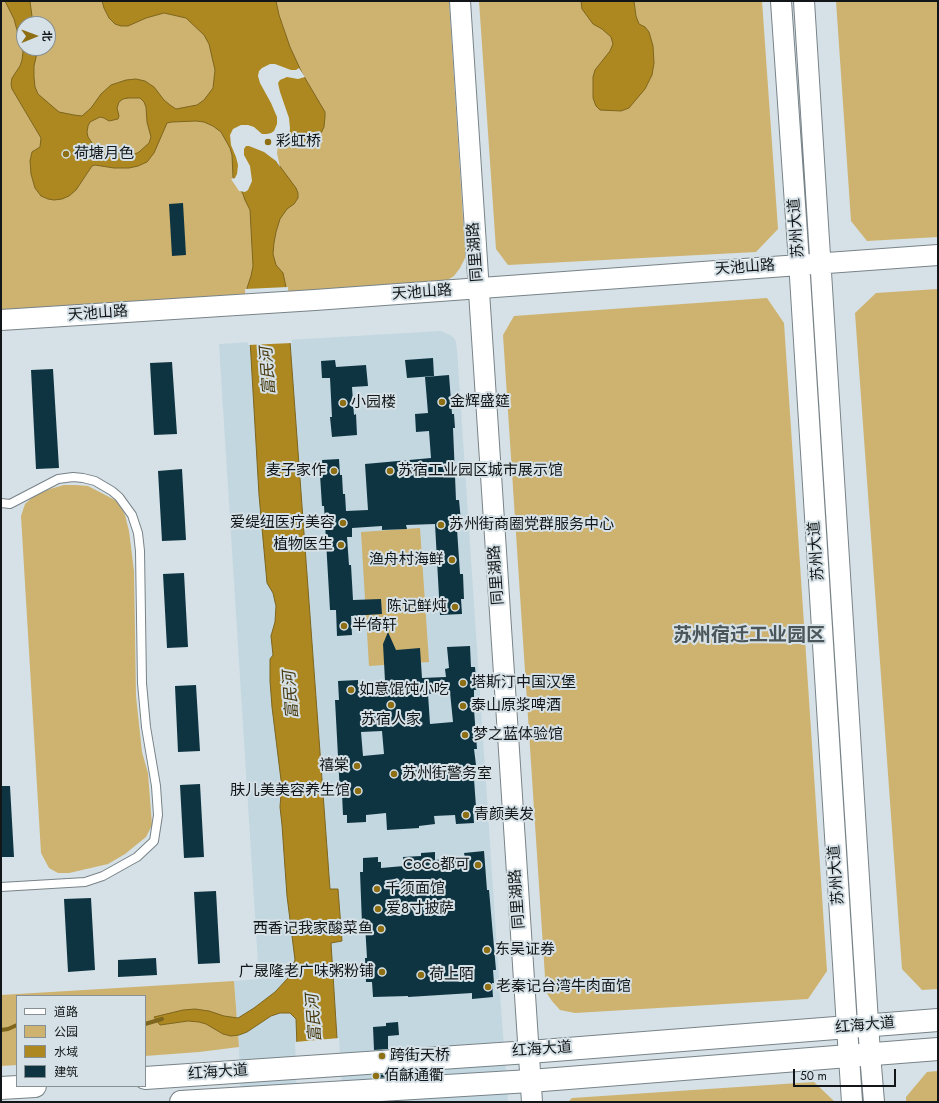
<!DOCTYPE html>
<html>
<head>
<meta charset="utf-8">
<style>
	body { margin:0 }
	#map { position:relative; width:939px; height:1103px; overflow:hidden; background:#d5e1e6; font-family:Jost,"Noto Sans SC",sans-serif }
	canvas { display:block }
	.frame { position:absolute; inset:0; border:2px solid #121618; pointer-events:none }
	.legend { position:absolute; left:16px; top:995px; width:130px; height:92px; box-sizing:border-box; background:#d5e1e6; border:1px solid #879094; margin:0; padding:5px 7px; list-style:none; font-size:12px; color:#121618 }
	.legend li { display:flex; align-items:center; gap:8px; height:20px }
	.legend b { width:20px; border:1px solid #879094 }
	.north { position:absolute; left:16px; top:16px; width:40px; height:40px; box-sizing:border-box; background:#d5e1e6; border:1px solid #879094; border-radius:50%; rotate:89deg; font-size:11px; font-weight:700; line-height:16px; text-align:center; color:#121618 }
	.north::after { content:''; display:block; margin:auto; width:14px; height:18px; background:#8f6f14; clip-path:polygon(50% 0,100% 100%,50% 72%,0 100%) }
	.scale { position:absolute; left:793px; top:1069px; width:103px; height:18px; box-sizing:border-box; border:2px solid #121618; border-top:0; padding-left:5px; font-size:12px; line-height:14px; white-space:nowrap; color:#121618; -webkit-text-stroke:3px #d5e1e6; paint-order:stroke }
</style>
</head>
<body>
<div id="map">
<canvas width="939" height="1103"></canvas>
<div class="frame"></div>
<ul class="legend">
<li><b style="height:5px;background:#fff"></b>道路</li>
<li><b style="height:11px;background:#ceb26f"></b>公园</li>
<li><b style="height:11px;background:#ad8820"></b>水域</li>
<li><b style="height:11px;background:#0e3442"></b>建筑</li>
</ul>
<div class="north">北</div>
<div class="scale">50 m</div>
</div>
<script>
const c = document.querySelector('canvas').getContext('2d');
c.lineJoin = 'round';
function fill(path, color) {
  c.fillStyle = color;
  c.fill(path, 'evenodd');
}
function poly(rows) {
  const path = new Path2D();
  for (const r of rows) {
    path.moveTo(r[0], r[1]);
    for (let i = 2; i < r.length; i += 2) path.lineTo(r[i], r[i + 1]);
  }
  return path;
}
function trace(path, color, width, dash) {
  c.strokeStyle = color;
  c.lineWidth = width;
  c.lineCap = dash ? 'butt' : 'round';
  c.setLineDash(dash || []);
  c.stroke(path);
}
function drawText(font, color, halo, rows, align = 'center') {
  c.font = font + ' Jost,"Noto Sans SC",sans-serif';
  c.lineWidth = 4;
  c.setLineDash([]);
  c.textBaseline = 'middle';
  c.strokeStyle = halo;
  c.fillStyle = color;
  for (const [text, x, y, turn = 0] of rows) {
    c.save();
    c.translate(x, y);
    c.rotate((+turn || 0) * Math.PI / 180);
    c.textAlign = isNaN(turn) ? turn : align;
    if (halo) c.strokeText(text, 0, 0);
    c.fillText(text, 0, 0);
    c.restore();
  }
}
fill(poly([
	[441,331,450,335,454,338,456,342,457,350,500,993,508,1102,241,1102,239,1047,234,981,259,979,219,344]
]), '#c2d7e0');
fill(poly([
	[1,1,449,1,465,250,465,258,460,268,454,276,446,281,1,311],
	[24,24,48,24,48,48,24,48],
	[479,1,762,1,778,229,756,252,508,265,496,249],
	[836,1,938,1,938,237,867,241,851,221],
	[938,289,938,989,922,990,902,969,855,313,876,293],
	[767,298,784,323,827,971,808,999,575,1013,560,1010,552,1001,546,992,503,335,514,316],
	[64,485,75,485,88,486,115,500,121,507,125,515,129,531,134,571,136,696,142,752,148,773,152,825,146,837,125,854,108,864,69,873,58,873,49,868,41,853,21,516,25,504,34,496,50,489],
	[420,528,429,662,369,666,361,532],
	[234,981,239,1047,199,1052,145,1056,145,996,17,996,17,1065,1,1066,1,995],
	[938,1071,938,1102,906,1102,906,1097,927,1072],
	[814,1082,835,1102,568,1102,572,1098]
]), '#ceb26f');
const water = poly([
	[5,1,30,1,33,24,24,24,24,48,37,48,37,53,34,66,34,77,35,87,38,94,59,112,74,115,82,116,91,108,101,94,111,85,126,80,136,79,145,81,154,87,164,100,170,105,176,109,197,105,204,100,213,88,215,70,209,44,204,35,186,18,164,13,146,18,128,26,121,26,115,24,109,18,104,8,102,1,276,1,279,15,290,47,302,73,325,112,325,116,324,127,320,135,315,139,308,142,300,142,290,140,281,141,276,145,276,161,296,188,298,193,298,198,294,204,287,209,280,219,276,232,274,243,273,254,276,265,283,273,286,287,330,889,338,889,342,941,331,943,341,1102,299,1102,296,1019,290,1013,280,1013,271,1016,247,1032,239,1035,231,1036,223,1034,206,1024,199,1022,188,1021,160,1025,154,1017,183,1010,195,1009,209,1011,224,1016,238,1018,254,1008,275,992,288,978,295,960,287,896,282,825,280,807,281,794,281,780,272,707,270,681,270,659,273,655,271,636,275,622,276,606,273,593,267,583,259,495,247,288,251,276,253,266,250,210,245,200,243,194,234,180,233,177,232,155,230,148,221,132,213,126,204,122,196,121,172,122,167,123,154,153,147,162,138,166,129,168,114,168,95,165,92,166,76,190,69,196,62,199,54,200,48,199,41,196,35,188,31,174,30,161,32,152,40,147,41,138,12,89,11,84,12,78,20,66,22,60,23,52,14,19,5,1],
	[128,98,140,98,144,102,146,107,147,122,151,137,149,143,139,152,133,155,124,154,113,151,104,146,94,146,88,137,87,132,88,126,90,122,100,117,104,118,109,121,118,119,119,116,117,108,119,102,123,99,128,98],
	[581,1,634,1,636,16,639,24,645,27,649,32,653,46,654,63,652,75,645,89,634,102,629,108,621,111,600,110,596,106,593,98,593,77,595,70,610,51,613,44,611,37,602,29,593,24,582,9,581,1]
]);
fill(water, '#ad8820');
trace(water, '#7e661e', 1);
fill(poly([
	[270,64,275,64,291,70,296,70,299,68,305,77,298,79,287,77,280,80,278,83,280,92,289,118,290,128,289,142,282,143,278,146,277,153,280,167,276,161,264,152,249,146,246,146,244,149,244,155,250,166,252,181,248,190,245,192,239,191,231,179,235,178,237,174,238,165,236,157,231,145,230,135,233,129,241,125,248,125,254,127,262,134,267,134,271,133,274,131,277,124,277,117,271,103,260,83,258,76,259,71,262,68],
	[288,287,292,343,248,345,245,289],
	[339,1038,343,1102,297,1102,295,1042]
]), '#d5e1e6');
trace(poly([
	[145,1024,162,1019],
	[1,1030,8,1029,17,1025]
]), '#7e661e', 4);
fill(poly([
	[183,203,186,255,172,256,169,204],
	[433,358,434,376,407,378,405,360],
	[335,360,336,367,366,365,368,386,352,387,354,415,356,414,357,435,332,437,330,417,332,417,330,378,322,378,321,361],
	[172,362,177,434,154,435,150,363],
	[53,369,59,468,36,469,31,370],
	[449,375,452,414,454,414,455,428,453,428,456,500,459,500,461,521,458,522,458,528,457,529,460,574,463,574,464,599,461,599,462,614,440,615,435,524,406,525,407,529,382,530,382,526,352,528,352,537,347,537,349,565,351,565,353,600,381,599,382,614,351,616,352,635,337,636,336,610,330,610,324,506,322,506,320,475,323,475,322,460,339,459,340,475,342,475,343,494,345,494,346,511,368,510,365,464,431,458,429,431,416,432,415,414,428,413,425,377],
	[182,469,186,540,162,541,158,471],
	[184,573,188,647,167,648,163,574],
	[388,632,396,650,420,648,422,678,446,677,445,669,449,668,447,647,470,646,471,667,475,667,477,690,474,690,474,697,473,697,477,749,474,749,476,765,473,765,476,807,473,808,474,823,456,824,455,815,434,816,435,824,419,826,419,828,387,830,386,813,366,815,366,822,347,823,347,815,343,815,342,794,340,794,335,700,339,700,338,681,358,680,358,683,385,681,383,644],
	[450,692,453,722,430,724,428,694],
	[382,731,384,754,363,756,361,732],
	[196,685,200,751,178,752,175,686],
	[200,784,204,857,184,858,180,785],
	[1,786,10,786,14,857,1,857],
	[484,851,487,890,489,890,496,970,493,970,494,983,492,983,493,997,472,999,472,993,408,997,408,996,373,997,372,982,366,982,365,958,367,958,365,924,362,924,360,872,363,872,363,858,378,857,378,862,381,862,381,868,404,866,403,857,421,856,421,853,435,852,435,860,465,858,464,853],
	[216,891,220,963,198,964,194,892],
	[91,898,95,970,68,972,64,899],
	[156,958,157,975,118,977,118,960],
	[398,1022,399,1035,388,1036,388,1049,374,1050,373,1027,386,1026,386,1023],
	[390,1074,390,1077,376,1078,376,1075]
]), '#0e3442');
const service = poly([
	[1,503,10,504,58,479,73,477,83,478,95,481,112,491,119,497,132,515,138,533,140,551,142,683,146,727,156,786,158,815,154,841,137,857,103,876,85,882,1,887]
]);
const tertiary = poly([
	[460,1,532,1102],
	[781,1,800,277,847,1027,852,1102],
	[804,1,870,1054,874,1102],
	[1,320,315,300,938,255]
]);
const secondary = poly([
	[145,1078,529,1052,938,1020],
	[1,1088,35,1086],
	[181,1102,530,1081,938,1049]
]);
trace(service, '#788388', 10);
trace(tertiary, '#788388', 22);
trace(secondary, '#788388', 24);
trace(service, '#fff', 8);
trace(tertiary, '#fff', 20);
trace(secondary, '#fff', 22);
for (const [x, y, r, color] of [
	[268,142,4,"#8f6f14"],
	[66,154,4,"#8f6f14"],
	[442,402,4,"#8f6f14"],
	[343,403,4,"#8f6f14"],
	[334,471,4,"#8f6f14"],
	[390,471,4,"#8f6f14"],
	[343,523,4,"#8f6f14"],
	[441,525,4,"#8f6f14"],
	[341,545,4,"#8f6f14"],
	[452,560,4,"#8f6f14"],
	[455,607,4,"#8f6f14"],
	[344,626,4,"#8f6f14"],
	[463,683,4,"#8f6f14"],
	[351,690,4,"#8f6f14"],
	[391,705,4,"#8f6f14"],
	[463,706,4,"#8f6f14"],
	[465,735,4,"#8f6f14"],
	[357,766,4,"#8f6f14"],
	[394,774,4,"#8f6f14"],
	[358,791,4,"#8f6f14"],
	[466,815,4,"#8f6f14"],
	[478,865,4,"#8f6f14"],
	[377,889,4,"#8f6f14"],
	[378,909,4,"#8f6f14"],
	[381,929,4,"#8f6f14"],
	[487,950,4,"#8f6f14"],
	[382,972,4,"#8f6f14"],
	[421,975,4,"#8f6f14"],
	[488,987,4,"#8f6f14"],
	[382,1056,4,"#8f6f14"],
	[376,1076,4,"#8f6f14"]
]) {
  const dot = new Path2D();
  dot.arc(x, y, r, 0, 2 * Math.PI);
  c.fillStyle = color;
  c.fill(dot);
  trace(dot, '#d5e1e6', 1.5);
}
drawText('15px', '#121618', '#d5e1e6', [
	["彩虹桥",276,142],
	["荷塘月色",74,154],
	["金辉盛筵",450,402],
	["小园楼",351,403],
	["麦子家作",326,471,"right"],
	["苏宿工业园区城市展示馆",398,471],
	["爱缇纽医疗美容",335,523,"right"],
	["苏州街商圈党群服务中心",449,525],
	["植物医生",333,545,"right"],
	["渔舟村海鲜",444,560,"right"],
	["陈记鲜炖",447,607,"right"],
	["半倚轩",352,626],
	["塔斯汀中国汉堡",471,683],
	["如意馄饨小吃",359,690],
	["泰山原浆啤酒",471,706],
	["苏宿人家",391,720,"center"],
	["梦之蓝体验馆",473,735],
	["禧棠",349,766,"right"],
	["苏州街警务室",402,774],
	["肤儿美美容养生馆",350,791,"right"],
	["青颜美发",474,815],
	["CoCo都可",470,865,"right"],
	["千须面馆",385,889],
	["爱8寸披萨",386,909],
	["西香记我家酸菜鱼",373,929,"right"],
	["东吴证券",495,950],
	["广晟隆老广味粥粉铺",374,972,"right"],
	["荷上陌",429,975],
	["老秦记台湾牛肉面馆",496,987],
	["跨街天桥",390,1056],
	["佰龢通衢",384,1076]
], 'left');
drawText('15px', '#121618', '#d5e1e6', [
	["苏州大道",797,228,-94],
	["同里湖路",476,252,-94],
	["天池山路",745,268,-4],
	["天池山路",422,293,-4],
	["天池山路",98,314,-4],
	["苏州大道",817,551,-94],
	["同里湖路",497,575,-94],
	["苏州大道",837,875,-94],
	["同里湖路",518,899,-94],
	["红海大道",865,1026,-5],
	["红海大道",542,1050,-4],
	["红海大道",218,1073,-4]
]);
drawText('italic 16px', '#4a3b12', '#d5e1e6', [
	["富民河",269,371,-94],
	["富民河",292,695,-94],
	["富民河",315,1018,-94]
]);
drawText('bold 19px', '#4b565a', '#d5e1e6', [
	["苏州宿迁工业园区",749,636]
]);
</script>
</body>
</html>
